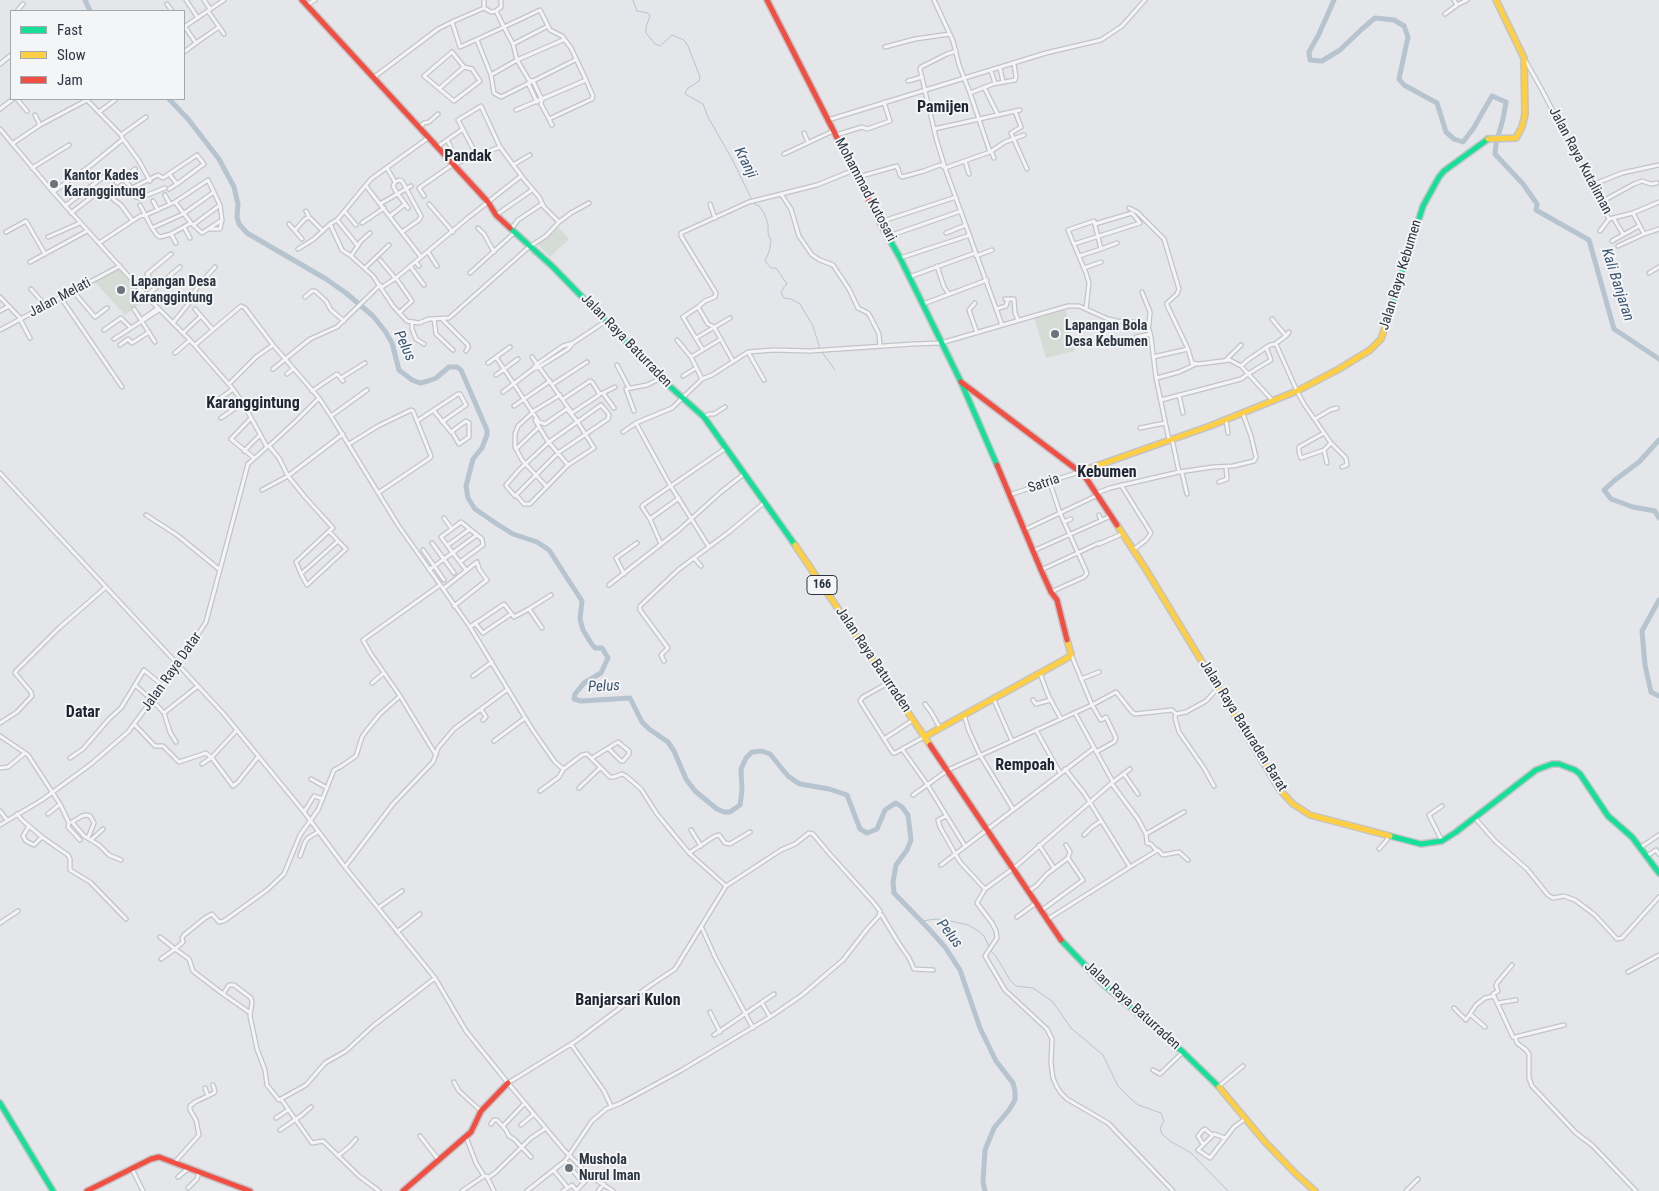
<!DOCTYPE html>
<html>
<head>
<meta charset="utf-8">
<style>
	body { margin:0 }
	#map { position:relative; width:1659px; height:1191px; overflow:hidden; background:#e4e6e9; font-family:"Roboto Condensed",sans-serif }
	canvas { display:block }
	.legend { position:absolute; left:10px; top:10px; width:175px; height:90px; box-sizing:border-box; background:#f3f5f7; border:1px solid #a4a8ae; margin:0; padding:6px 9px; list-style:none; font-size:15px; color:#2d3540 }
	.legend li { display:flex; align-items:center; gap:10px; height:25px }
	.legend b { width:25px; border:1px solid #a4a8ae }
</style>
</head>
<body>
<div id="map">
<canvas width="1659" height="1191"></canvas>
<ul class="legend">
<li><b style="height:6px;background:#16e098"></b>Fast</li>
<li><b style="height:6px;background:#ffcf43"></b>Slow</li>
<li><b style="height:6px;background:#f24e42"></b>Jam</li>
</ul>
</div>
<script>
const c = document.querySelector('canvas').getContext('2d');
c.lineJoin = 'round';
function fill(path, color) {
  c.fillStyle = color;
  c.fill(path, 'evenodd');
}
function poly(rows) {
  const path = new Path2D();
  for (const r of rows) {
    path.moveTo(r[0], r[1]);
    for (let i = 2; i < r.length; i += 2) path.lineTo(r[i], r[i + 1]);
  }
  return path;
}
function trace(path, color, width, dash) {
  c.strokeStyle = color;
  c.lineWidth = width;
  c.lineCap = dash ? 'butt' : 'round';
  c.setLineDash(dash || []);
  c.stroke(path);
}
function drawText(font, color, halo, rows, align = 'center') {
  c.font = font + ' "Roboto Condensed",sans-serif';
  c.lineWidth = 4;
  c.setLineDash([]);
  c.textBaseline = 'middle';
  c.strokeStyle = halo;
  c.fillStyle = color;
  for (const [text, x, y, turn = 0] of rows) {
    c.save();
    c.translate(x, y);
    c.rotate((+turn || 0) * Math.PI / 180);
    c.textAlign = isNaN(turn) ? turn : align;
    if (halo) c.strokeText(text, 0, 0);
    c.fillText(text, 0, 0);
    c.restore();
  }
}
fill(poly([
	[558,227,569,239,550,257,537,244],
	[119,269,147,298,125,315,94,281],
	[1066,310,1075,351,1046,358,1034,317]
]), '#d5dcd5');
trace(poly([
	[633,0,637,11,648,13,650,16,646,27,646,33,655,44,660,46,672,35,684,40,688,46,700,77,699,81,687,89,685,94,703,104,708,117,732,159,754,204,759,206,764,213,768,224,768,233,771,241,769,252,765,261,771,268,776,268,787,284,784,287,781,293,784,298,791,299,800,304,813,326,820,349],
	[822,352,835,370],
	[922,921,936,919,946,920,968,925,977,930,984,936,991,951,996,956,1010,980,1016,986,1033,988,1053,1002,1071,1028,1103,1055,1118,1086,1131,1099,1138,1105,1161,1113,1164,1121,1160,1128,1162,1134,1170,1141,1191,1153,1228,1191]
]), '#b6c4d0', 1);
trace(poly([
	[85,0,90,11],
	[1334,0,1319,34,1309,52,1310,60,1322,61,1340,50,1362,29,1375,18,1394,20,1404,26,1408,37,1399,79,1404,85,1437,103,1446,132,1454,139,1463,142,1473,129,1492,96,1506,102,1503,119,1496,144,1495,154,1523,184,1537,204,1536,210,1589,240,1614,329,1659,359],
	[169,99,188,119,219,159,234,187,238,204,237,217,239,224,247,233,326,279,346,293,373,316,385,331,392,343,399,370,412,380,420,383,428,381,436,378,449,367,457,367,461,370,487,430,487,435,482,448,473,459,466,486,468,498,475,509,497,524,513,534,537,542,549,550,582,601,580,619,583,630,591,643,595,648,602,648,608,658,601,673,584,683,575,694,574,699,581,701,630,698,642,722,649,729,668,742,674,751,686,779,695,791,717,809,724,812,730,812,740,805,742,791,741,769,746,758,752,752,762,751,770,754,788,776,795,781,800,784,829,789,847,795,860,829,867,833,877,829,885,810,891,806,896,803,902,807,908,815,911,840,907,850,896,865,893,882,894,893,928,928,945,947,960,970,980,1028,996,1061,1013,1083,1015,1091,1015,1100,1009,1110,994,1128,985,1150,983,1182,985,1191],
	[1659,440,1639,462,1615,480,1604,490,1611,499,1633,507,1655,511,1659,518],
	[1659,600,1642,631,1645,665,1651,692,1659,696]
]), '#b6c4d0', 5);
const street = poly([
	[186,0,198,18],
	[204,0,210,9],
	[484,0,484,8,491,12,496,11,501,7,501,0],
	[1454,0,1457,5,1467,0],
	[167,4,172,11],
	[307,5,315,0],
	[17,11,23,4],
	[208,11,224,34],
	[1445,14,1457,5],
	[452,22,484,8],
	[184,27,224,0],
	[477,40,491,75],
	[563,40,517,60,491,75,494,93,501,97,575,60],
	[196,43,219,27],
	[513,44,548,26],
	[885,47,915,39,950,34],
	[956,51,947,54,921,67,920,69,936,138,945,168,1002,325],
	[184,52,196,43,185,27],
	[452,52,464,67,472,69,480,81,454,101,424,76,452,52],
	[1524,58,1542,90,1609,219,1633,213,1659,202],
	[0,64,11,55],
	[1000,68,1003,82],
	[991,71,995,83],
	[373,78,438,29,452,22,460,47,504,27,496,11],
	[908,81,922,77],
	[528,83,537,102],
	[984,87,998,115],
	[440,88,464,67],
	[970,93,993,84,1015,80,1016,77,1014,64],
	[17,99,27,111],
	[0,109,13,99],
	[516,110,586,80],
	[1015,111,1021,127,1011,133,1027,169],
	[99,112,115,100],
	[35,115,40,125],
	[549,119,592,99,593,96,586,80,571,48,562,36,550,30,540,10,504,27,513,44,517,60,529,80,533,81,542,100,541,104,549,119,552,125],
	[828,120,1046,53,1101,40,1122,26,1145,0],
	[419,128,424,123,429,122,438,114],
	[0,129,53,192,150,300,190,340,233,389,243,403,267,447,248,464,206,622,178,665,128,732,91,764,42,800,0,825],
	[934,129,1020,110],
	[804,133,808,142],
	[121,135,146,117],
	[836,135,862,127,867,129,890,121,884,102],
	[123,139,139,161,150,181],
	[447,140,451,147],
	[12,144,40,125,87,100,121,135,123,139,122,140,90,166,53,192],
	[437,147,463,129],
	[500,147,523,178,539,197,544,207,559,222],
	[991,151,994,158],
	[990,152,1005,142,1024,135],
	[784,154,831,132,833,130],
	[965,161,969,174],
	[513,165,530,155],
	[32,168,69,145],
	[387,168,395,182],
	[858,177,897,166,900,175,902,177,924,171,937,166,941,165,945,168,990,152,970,93,959,65,953,41,934,0],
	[123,179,132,188,158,175,163,178,197,155,204,164,177,184,169,174],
	[1592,185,1622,173,1659,165],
	[366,186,421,257],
	[132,188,136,197,140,198,165,188],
	[169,189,177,184],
	[781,194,791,209,799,236,812,255,820,260,833,265,849,289,858,308,868,313,871,318,879,334,880,346],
	[165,195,170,204],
	[424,196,419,188,452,165,500,147,481,106,458,120,477,156],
	[113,199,121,205,132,220],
	[153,201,158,210],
	[175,202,191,223,202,233,222,220],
	[1601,202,1634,184,1642,181,1651,184,1657,183],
	[380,204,411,186],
	[429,204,453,232],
	[710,204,715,218],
	[140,205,152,228,157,235,160,237,171,234,191,223],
	[65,206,106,175,110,175,117,183,135,169],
	[1129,208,1137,212,1164,239,1179,289,1177,294,1167,303,1167,305,1188,349],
	[306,211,309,217,323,231],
	[345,212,356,225],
	[71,213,98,192],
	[1633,213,1644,234,1659,229],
	[496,215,532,190],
	[390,216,404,205],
	[1614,219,1623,234],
	[337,220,358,246],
	[880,222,956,197],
	[362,223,384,208],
	[289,224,302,239],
	[330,224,342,250,351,256,373,276,393,306,407,321,419,323,429,319,449,318,529,247,546,236,559,222,571,213,589,203],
	[193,225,220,205],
	[184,227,190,238],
	[152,228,183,214,214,192],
	[478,228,484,234,494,252],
	[511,229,518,220,542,204],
	[295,230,305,219,309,217],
	[1600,231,1609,219],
	[6,232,26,221,45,254],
	[402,232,419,220,421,216,402,181,399,180,395,182,393,186,397,193,408,208],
	[946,233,966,225],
	[171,234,176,243],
	[889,236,961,211],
	[48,237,80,223],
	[1612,241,1639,226],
	[99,243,140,216,146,215,175,202,208,180,220,205,222,220,220,229,208,229],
	[1074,244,1140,223,1132,213,1095,224],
	[1618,246,1644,234],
	[298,249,314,239,330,224,337,220,371,179,428,138],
	[1101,249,1117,243],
	[428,252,437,266],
	[351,256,361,241,370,233],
	[976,256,992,250],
	[1079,256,1101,249,1094,221,1068,230,1086,273,1089,283,1086,309],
	[900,258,970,235],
	[380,260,395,278],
	[30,262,87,231],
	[416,262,419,266],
	[410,266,424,285],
	[937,266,944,287,949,294],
	[365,268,389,245],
	[1084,268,1101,262],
	[470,273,514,233],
	[1649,273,1659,267],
	[909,277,975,253],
	[396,278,412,301,399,313],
	[157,286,147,274,171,254],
	[382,287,396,278,469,217,521,176],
	[31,289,45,305],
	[73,291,95,317,107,308],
	[1142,292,1150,312,1149,325],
	[146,296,180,267],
	[0,297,21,319],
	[305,297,312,291,315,291,326,301,331,310,344,321],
	[61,298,122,387],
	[1005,299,1014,299,1015,313,1018,320],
	[975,303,969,310,977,333],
	[923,304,987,280],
	[698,307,683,317,703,350],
	[134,309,155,342],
	[195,309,213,330],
	[996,309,1006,306,1008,299],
	[0,311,9,306],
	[20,319,30,338],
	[434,319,436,334,453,350],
	[442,319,468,345,468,348,466,351],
	[1272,319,1286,336],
	[141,320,158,308],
	[412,322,412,329,416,339,424,344],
	[173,323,189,303,192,295,199,285,215,267],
	[0,330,120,266],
	[104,330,121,318,131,328],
	[183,333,201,316],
	[1136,337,1150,334],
	[696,338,730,318],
	[114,339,159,310],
	[677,340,691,357,702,379],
	[1275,344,1286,336,1289,332],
	[120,345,128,339,132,343,149,332],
	[195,345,241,306,245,308,273,345,319,398,331,416,398,525,470,627,532,729,555,762,562,768,565,768,582,755,587,754,610,777,614,777,622,774,626,776,641,789,657,814,689,853,726,886],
	[748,352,764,380],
	[175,353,190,340],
	[496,357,539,422,545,424,568,408],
	[532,357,572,413,599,395,599,393,592,382,590,381,563,399],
	[691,357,721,339],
	[1153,357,1188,349,1192,363,1199,364,1230,360,1241,366,1273,401],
	[1226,360,1241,345],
	[733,361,714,327,708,324,698,307,705,301,715,297,716,293,681,236,681,233,749,202,817,185,854,170],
	[488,363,510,347],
	[617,365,629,388],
	[1241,366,1249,359,1270,345,1276,344,1297,391,1304,404,1331,443,1346,458,1347,465,1342,467],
	[273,369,310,339,337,327,380,285],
	[533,369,539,367,568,349,573,343,606,321],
	[287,374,293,369],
	[496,375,518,359],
	[683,376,696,368],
	[341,378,365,363],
	[1157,378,1179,372,1196,364],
	[229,384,256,357,273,345],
	[553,384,587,362],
	[312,391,337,374,343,381],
	[503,392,533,369,537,364,563,346,573,343],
	[603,393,615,387],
	[599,394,603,393,614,408],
	[1179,395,1183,413],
	[1161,400,1241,379,1248,374,1271,360,1266,347],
	[214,403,233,389],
	[601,405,607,412,609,415,608,419,558,453,515,496,507,487,506,485,519,470,549,442,601,405],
	[514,406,550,381],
	[434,411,451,432,466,421,469,423,469,437,459,444,452,432],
	[634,411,626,389,647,385,661,378],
	[532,412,560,395],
	[531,414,518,426,515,434,515,447,522,460,547,487],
	[331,416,367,390],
	[704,417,709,414,714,414,725,407],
	[221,418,243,403],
	[251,418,231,439,254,458],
	[1315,419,1330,410,1337,408],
	[535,420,547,440,568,465],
	[1226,420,1228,433],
	[1140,428,1165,423],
	[623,432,636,423],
	[1324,433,1299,447,1299,452,1301,458,1324,450,1331,443],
	[1172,439,1179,472],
	[349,444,378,426,411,410,413,411,417,421,458,394,460,394,466,405,442,422],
	[269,446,279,458,288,476,305,497,333,528,329,531,296,562,301,574,338,541,329,531],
	[269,446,297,420,319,398],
	[516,449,539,427],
	[1324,450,1327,463],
	[244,451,260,435],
	[0,473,223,713,304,812,345,867,435,978,466,1031,508,1083,564,1150,590,1176,613,1191],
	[1182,473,1187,494],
	[1219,482,1227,479,1226,467],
	[1050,483,1060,513,1087,573,1084,577,1051,592],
	[1121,485,1151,533,1146,540,1133,550],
	[262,490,288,476,343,434],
	[378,493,430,458,431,456,417,421],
	[1097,493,1110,488,1179,472,1213,467,1233,466,1254,461,1256,457,1251,436,1243,414],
	[516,495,524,504,530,504,568,465,594,448,577,421,567,409],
	[1009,495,1079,472],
	[146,515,177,535,220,570],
	[1099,515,1101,520],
	[444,518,452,529],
	[650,519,679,498],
	[1064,522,1071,519],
	[1024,530,1098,495],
	[432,543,454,573],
	[661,544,650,519,642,507,643,505,726,448],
	[448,545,470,529],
	[709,547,670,485,636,423,672,408,702,379,712,375,748,352,774,350,810,351,913,344,941,343,1068,306,1079,306,1108,319,1117,321,1144,323,1148,326,1151,337,1156,378,1169,440],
	[423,550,444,580],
	[1033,551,1111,516],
	[694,558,701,566],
	[460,562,483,545,482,539,461,522,441,537,453,553,466,570],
	[429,570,477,535],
	[1041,570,1099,543,1099,544,1122,534],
	[301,574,307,585,346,549,338,541],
	[624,574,616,558,637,543],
	[609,585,679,530,721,492,744,474],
	[443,589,477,562,479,569,487,580,454,606],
	[529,609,551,595],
	[475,623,483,633,511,614],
	[470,627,504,604,514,617,529,609,542,628],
	[664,661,661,655,668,648,640,610,640,606,678,570,729,532,765,502],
	[1040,673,1048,695,1061,719],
	[473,676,492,662],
	[1081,679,1099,672],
	[372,683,384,673],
	[888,683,863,697,860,701,893,753,895,753,924,737],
	[135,685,152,700,164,713,170,732,176,742],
	[400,696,436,755],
	[994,700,1012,741],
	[1033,700,1036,704,1051,700],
	[925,704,931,712,940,728],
	[481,709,486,717,483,720],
	[164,713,198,686],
	[1075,713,1113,782,1014,868,985,889,977,903,992,923,996,931,997,938,985,956,1005,990,1047,1029,1052,1039,1051,1063,1053,1078,1057,1087,1061,1093,1067,1099,1108,1123,1173,1191],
	[1176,714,1175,718,1179,732,1204,768,1214,786],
	[1176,714,1186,712,1206,701,1218,688],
	[964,715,969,731,980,755,1013,809],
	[0,723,17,712,32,696,31,692,15,673,16,671,59,628,106,587],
	[134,724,155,746,163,746,179,762,206,753,212,758,233,786,238,782,258,757],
	[1036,730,1060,773],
	[0,736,28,755,60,804,69,823,68,827,80,840],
	[884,739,913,720],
	[494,741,525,718],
	[902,749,927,784,965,846],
	[1096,752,1114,742,1116,738,1106,717,1101,720,1092,705,1116,692,1132,712,1135,714,1172,710,1176,714],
	[70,758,83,749,109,719,121,708,144,670,163,686],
	[592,758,618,742,629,751,629,754,623,761,621,761,609,749],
	[202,764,212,757,237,730],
	[0,768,8,767,25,753],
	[1065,769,1084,793,1130,867,1158,850,1163,855,1179,852,1188,860],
	[1124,774,1138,794],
	[311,779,327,788],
	[1113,782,1130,769],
	[1112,784,1138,819,1146,834,1147,843,1151,844,1156,850],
	[579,788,600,768],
	[540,791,559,777,564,768],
	[913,795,948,770,1092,705,1071,654],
	[0,811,7,820],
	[304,812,314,796,323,799],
	[17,814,22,820,42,837,68,855,70,859,70,870,90,882,126,919],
	[48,814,60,804],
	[946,816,938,820,940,827,960,862,985,889],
	[1475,818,1495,841,1527,869,1548,895,1553,898,1564,896,1575,900,1595,915,1617,939,1622,938,1659,897],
	[72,822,84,836,99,845,109,855,121,860],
	[72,822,82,816,86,815,90,816,94,823,88,838],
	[29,826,23,836,26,841,34,845,42,837],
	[691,830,701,846],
	[1146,834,1184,812],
	[1084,835,1092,827,1101,821],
	[92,839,103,829],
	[1442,841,1429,815,1442,806],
	[1039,845,1054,868],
	[1641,847,1659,835],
	[1379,849,1387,840,1388,835],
	[689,853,715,836,719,835,725,843,730,844,750,832],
	[300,856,305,842,308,838,318,832],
	[1647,856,1656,850,1659,854],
	[941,865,1094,748],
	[345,867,393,804,433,762,438,748,454,729,508,689],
	[1029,891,1037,885,1047,874,1068,858],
	[378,908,402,891],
	[1042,910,1083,880,1068,858,1070,852,1066,845],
	[881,914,898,942,909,958,914,969,933,970],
	[1017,917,1036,903],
	[1048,919,1130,867],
	[0,923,18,911],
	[702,928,715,957,753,1028],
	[397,932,420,914],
	[160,937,175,949,161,959],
	[1512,965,1497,983,1496,986,1498,991,1493,994,1513,1037,1515,1037,1517,1043,1526,1050,1529,1054,1529,1078,1532,1086,1576,1133,1592,1145,1636,1191],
	[1628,972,1659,955],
	[435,978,373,1026,346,1051,325,1063,306,1085,279,1100,267,1085,265,1070,257,1049,250,1016,252,1002,251,998,234,985,229,985,223,994,193,971,189,959,175,949,183,942,182,938,184,935,205,918,212,914,219,922,224,921,267,890,284,874,300,835,318,810,334,770,340,767,356,756,362,737,367,730,380,714,400,696,371,654,363,640,440,585],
	[223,994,249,1012],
	[762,1003,770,1017],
	[1498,1003,1516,1000],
	[1454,1008,1466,1020,1476,1005,1485,998,1494,996],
	[710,1012,720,1032],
	[1470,1014,1485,1027],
	[714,1035,774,994],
	[1515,1037,1564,1025],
	[571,1044,604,1091,611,1106],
	[1153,1070,1160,1074,1183,1052],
	[454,1082,459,1091,481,1111],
	[508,1083,576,1041,648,987,675,969,726,886,781,850,795,844,809,833,813,834,828,852,873,902,880,911,879,916,868,928,843,960,802,995,770,1017,680,1071,621,1103,606,1109,592,1121,565,1161,527,1191],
	[1219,1086,1243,1066],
	[205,1088,208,1096],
	[281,1099,312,1143,323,1141,359,1176,379,1191],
	[276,1118,288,1110],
	[491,1124,494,1120,497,1120,506,1130,509,1136,514,1139,531,1157],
	[521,1125,534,1114],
	[503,1126,525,1103],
	[280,1130,302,1115,311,1107],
	[420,1136,438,1159],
	[466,1137,476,1163,484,1176],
	[1225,1138,1214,1134,1198,1150,1210,1158,1234,1127,1245,1119],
	[1203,1144,1198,1136,1203,1130,1205,1129,1212,1135],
	[338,1156,350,1146,356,1139],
	[565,1161,583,1183],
	[175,1162,199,1135,196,1120,190,1110,190,1106,195,1102,214,1093,215,1091,213,1085],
	[132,1169,143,1191],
	[554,1171,568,1188],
	[178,1177,189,1168],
	[487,1177,494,1191],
	[188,1188,197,1179,199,1172],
	[462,1191,484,1176,489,1177,495,1173,531,1138,546,1128],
	[563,1191,572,1185,577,1191],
	[576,1191,590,1176],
	[598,1191,604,1184],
	[1406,1191,1418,1179]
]);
const fast = poly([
	[882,226,900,258,961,382,997,465],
	[510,228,552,266,666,383,704,417,795,545],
	[1389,315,1423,206,1439,177,1444,171,1488,139],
	[1390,836,1421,844,1442,841,1456,832,1536,770,1552,764,1559,764,1575,770,1580,774,1608,816,1632,837,1659,873],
	[1061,940,1103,984,1183,1052,1219,1087],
	[0,1103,53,1191]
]);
const slow = poly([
	[1488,139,1516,138,1522,127,1525,114,1524,58,1496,0],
	[1079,472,1210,426,1297,391,1339,369,1370,350,1381,339,1389,315],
	[1117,525,1145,568,1280,790,1293,804,1310,815,1390,836],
	[795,545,930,745],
	[924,737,1069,657,1071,654,1067,640],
	[1219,1087,1265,1142,1297,1175,1315,1191]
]);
const jam = poly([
	[302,0,488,202,496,215,510,228],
	[767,0,882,226],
	[961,382,1084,475,1117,525],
	[997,465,1041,570,1051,592,1057,600,1067,640],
	[930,745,1061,940],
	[87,1191,151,1159,159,1157,250,1191],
	[403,1191,471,1132,481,1111,508,1083]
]);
trace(street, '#c3c4c7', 5.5);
trace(fast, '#c3c4c7', 8);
trace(slow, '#c3c4c7', 8);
trace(jam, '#c3c4c7', 8);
trace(street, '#f4f4f5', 3);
trace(fast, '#16e098', 5);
trace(slow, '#ffcf43', 5);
trace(jam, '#f24e42', 5);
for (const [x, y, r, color] of [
	[54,184,5,"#6d737b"],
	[121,290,5,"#6d737b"],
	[1055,334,5,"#6d737b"],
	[569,1168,5,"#6d737b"]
]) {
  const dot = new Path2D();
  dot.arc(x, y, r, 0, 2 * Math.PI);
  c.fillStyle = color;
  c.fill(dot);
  trace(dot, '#f3f5f7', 2);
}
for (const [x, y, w] of [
	[822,585,30]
]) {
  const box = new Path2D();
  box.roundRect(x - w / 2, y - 9.5, w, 19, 4);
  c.fillStyle = '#f3f5f7';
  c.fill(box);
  trace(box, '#2d3540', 1);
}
drawText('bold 12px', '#2d3540', null, [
	["166",822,585]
]);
drawText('14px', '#2d3540', '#f3f5f7', [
	["Jalan Raya Kutaliman",1580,161,62],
	["Mohammad Kutosari",865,190,62],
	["Jalan Raya Kebumen",1401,275,-73],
	["Jalan Melati",60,298,-28],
	["Jalan Raya Baturraden",626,341,46],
	["Satria",1044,484,-19],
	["Jalan Raya Baturraden",873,660,56],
	["Jalan Raya Datar",172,672,-55],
	["Jalan Raya Baturaden Barat",1243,726,58],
	["Jalan Raya Baturraden",1132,1006,42]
]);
drawText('bold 14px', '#2d3540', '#f3f5f7', [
	["Kantor Kades",64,176],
	["Karanggintung",64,192],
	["Lapangan Desa",131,282],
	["Karanggintung",131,298],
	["Lapangan Bola",1065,326],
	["Desa Kebumen",1065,342],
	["Mushola",579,1160],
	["Nurul Iman",579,1176]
], 'left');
drawText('italic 15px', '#3c556f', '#f3f5f7', [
	["Kranji",745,163,63],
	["Kali Banjaran",1617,285,72],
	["Pelus",404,346,65],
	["Pelus",604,687,-3],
	["Pelus",949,934,52]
]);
drawText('bold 16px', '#1f2631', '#f3f5f7', [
	["Pamijen",943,108],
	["Pandak",468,157],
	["Karanggintung",253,404],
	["Kebumen",1107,473],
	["Datar",83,713],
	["Rempoah",1025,766],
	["Banjarsari Kulon",628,1001]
]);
</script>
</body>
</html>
